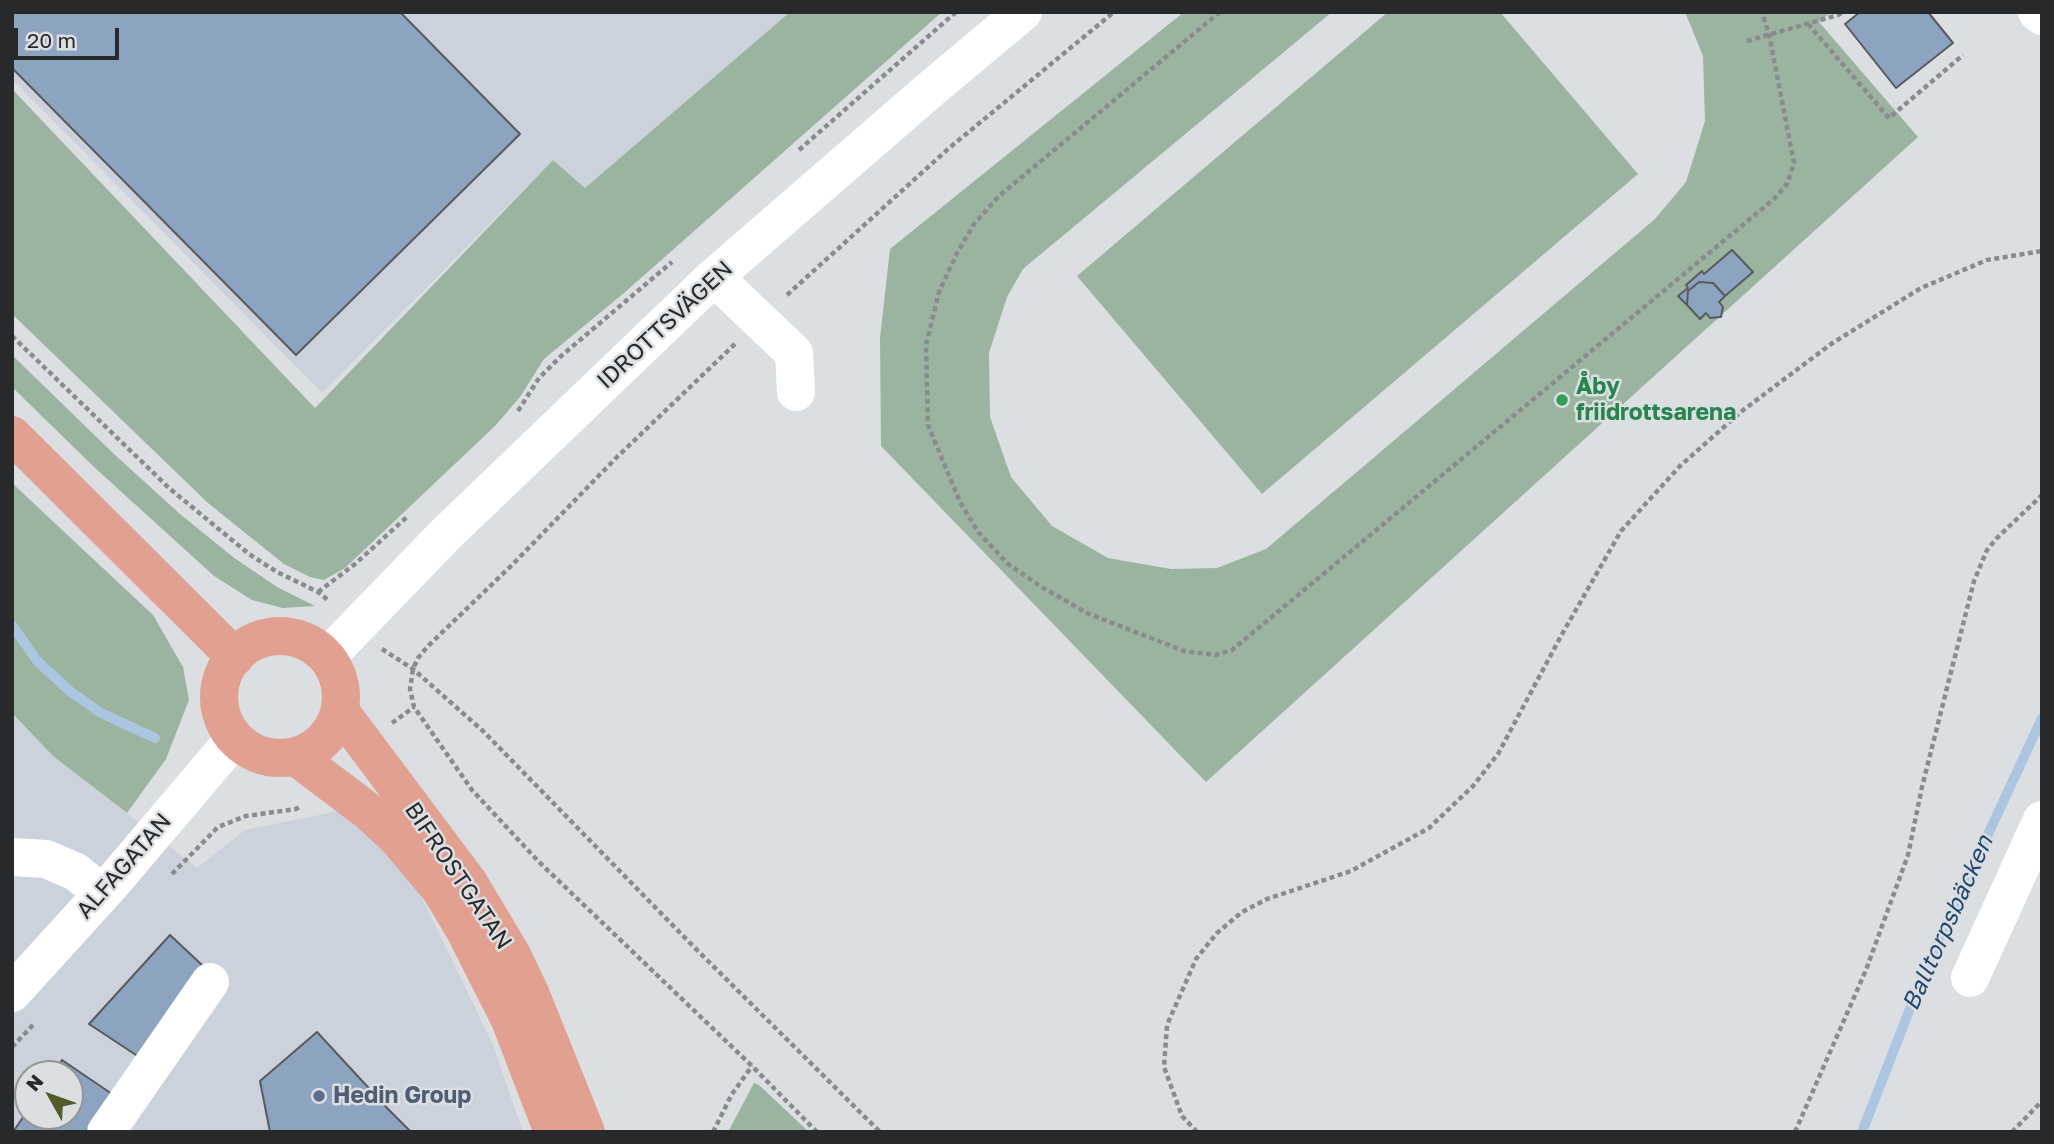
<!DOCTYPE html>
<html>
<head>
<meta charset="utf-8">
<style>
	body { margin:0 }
	#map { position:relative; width:2054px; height:1144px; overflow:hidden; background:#dcdfe2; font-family:"Golos Text",sans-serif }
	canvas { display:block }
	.frame { position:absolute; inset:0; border:14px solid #28292a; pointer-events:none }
	.north { position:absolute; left:14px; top:1060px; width:70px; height:70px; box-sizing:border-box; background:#dcdfe2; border:2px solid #949698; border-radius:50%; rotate:310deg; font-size:19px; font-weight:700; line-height:28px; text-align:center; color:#28292a }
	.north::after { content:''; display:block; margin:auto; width:24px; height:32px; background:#535b2a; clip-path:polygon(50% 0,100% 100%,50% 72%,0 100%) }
	.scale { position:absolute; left:14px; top:28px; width:105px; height:32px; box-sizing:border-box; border:4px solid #28292a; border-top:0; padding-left:9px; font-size:21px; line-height:24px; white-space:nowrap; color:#28292a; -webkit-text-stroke:5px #dcdfe2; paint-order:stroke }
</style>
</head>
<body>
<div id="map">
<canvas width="2054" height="1144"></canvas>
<div class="frame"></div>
<div class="north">N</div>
<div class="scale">20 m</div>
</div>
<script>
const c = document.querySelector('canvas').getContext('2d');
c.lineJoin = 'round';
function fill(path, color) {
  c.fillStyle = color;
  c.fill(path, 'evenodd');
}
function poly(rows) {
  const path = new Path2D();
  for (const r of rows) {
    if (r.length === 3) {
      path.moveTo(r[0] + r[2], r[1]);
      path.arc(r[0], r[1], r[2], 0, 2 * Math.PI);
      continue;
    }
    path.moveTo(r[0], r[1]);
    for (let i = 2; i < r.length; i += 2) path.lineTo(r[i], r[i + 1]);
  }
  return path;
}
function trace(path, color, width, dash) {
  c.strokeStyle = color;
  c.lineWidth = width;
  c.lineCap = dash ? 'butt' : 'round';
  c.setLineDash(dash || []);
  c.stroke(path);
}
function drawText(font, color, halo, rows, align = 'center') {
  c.font = font + ' "Golos Text",sans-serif';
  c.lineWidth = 5;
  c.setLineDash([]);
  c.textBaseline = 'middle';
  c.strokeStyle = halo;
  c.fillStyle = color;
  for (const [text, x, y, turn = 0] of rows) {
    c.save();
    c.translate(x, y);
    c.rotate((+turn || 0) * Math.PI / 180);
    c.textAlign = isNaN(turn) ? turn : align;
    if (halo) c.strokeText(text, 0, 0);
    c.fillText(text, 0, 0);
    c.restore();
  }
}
fill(poly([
	[12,12,790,12,585,188,553,160,322,393,12,79],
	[12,713,53,756,197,868,245,830,339,811,408,869,493,1045,523,1132,12,1132],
	[28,1074,70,1074,70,1116,28,1116]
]), '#cbd2db');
fill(poly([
	[790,12,942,12,624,293,544,359,520,397,495,426,345,568,324,580,310,577,284,564,208,503,12,314,12,89,315,408,553,160,585,188],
	[1184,12,1332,12,1023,269,1007,297,989,353,990,417,1011,477,1052,526,1108,558,1171,569,1217,568,1266,549,1655,219,1686,182,1705,121,1703,56,1685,12,1831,12,1819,22,1918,137,1206,782,881,446,880,338,890,249],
	[1388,12,1500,12,1638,174,1262,494,1077,276],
	[12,355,114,454,180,514,233,557,277,587,315,606,283,608,252,600,214,576,94,467,12,387],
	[12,483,153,615,183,667,189,700,166,759,127,813,53,756,12,713],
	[754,1083,759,1085,809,1132,728,1132]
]), '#9ab4a0');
trace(poly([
	[12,625,38,662,71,692,101,713,155,738],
	[1862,1132,1925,970,2042,718]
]), '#acc6e2', 10);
const building = poly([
	[12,12,400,12,520,134,296,355,12,68,12,12],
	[1860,12,1928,12,1953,43,1896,88,1845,24,1860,12],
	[1732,250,1753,272,1725,296,1713,283,1699,282,1688,291,1687,305,1678,296,1688,288,1686,285,1702,271,1704,274,1732,250],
	[1699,282,1713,283,1725,296,1719,302,1723,307,1721,317,1710,318,1706,313,1700,319,1687,305,1688,291,1699,282],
	[170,935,202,965,139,1057,89,1024,170,935],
	[317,1032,389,1110,411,1132,270,1132,260,1081,317,1032],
	[62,1060,112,1094,86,1132,13,1132,28,1110,28,1116,70,1116,70,1074,53,1074,62,1060]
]);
fill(building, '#8ca4c0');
trace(building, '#585a5c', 2);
trace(poly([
	[1220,12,999,196,974,224,957,253,939,292,926,345,928,425,960,502,978,532,1008,564,1040,586,1087,613,1184,651,1216,655,1232,650,1774,199,1787,184,1794,163,1769,34,1762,12],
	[1808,24,1889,118,1963,55],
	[1747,41,1838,15,1843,12],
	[799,150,956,12],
	[787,295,948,149,1114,12],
	[12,336,169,488,249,554,277,572,318,592,329,601],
	[735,344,617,457,512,565,428,646,418,658,413,669,410,689,414,707,472,790,539,862,752,1066,817,1132],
	[518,411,539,378,560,357,672,262],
	[318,592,355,564,408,516],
	[382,649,413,669,483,731,691,944,880,1132],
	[392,723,414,707],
	[172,874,218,827,246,816,296,809,301,806],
	[12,1047,33,1025],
	[713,1132,732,1094,752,1066],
	[1197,1132,1182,1116,1164,1067,1167,1025,1196,959,1217,933,1242,912,1267,899,1351,871,1429,828,1473,786,1498,754,1561,636,1621,531,1680,466,1742,411,1831,344,1921,288,1987,260,2042,251],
	[1795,1132,1866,970,1908,855,1922,787,1974,581,1987,550,1997,538,2042,495],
	[2012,1132,2042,1101]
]), '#898b8d', 4.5, [5, 3.5]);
trace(poly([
	[2037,12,2042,16],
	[714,277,794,353,796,392],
	[326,658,445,535,714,277,932,88,1023,12],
	[12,857,46,859,76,872,102,893],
	[1970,978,2042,820],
	[12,993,112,883,235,738],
	[106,1132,210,982]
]), '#fff', 38);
trace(poly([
	[12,435,235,657],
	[280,697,61],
	[340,711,469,883,512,955,531,995,586,1132],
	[295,756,369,812,397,838,440,889,464,929,510,1020,553,1132]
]), '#e2a091', 38);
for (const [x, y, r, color] of [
	[1562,400,7,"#2e9e5b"],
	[319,1096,7,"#5c6f8a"]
]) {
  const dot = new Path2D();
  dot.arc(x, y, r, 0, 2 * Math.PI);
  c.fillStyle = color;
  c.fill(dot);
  trace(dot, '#dcdfe2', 2.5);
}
drawText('23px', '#28292a', '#dcdfe2', [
	["IDROTTSVÄGEN",665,325,-43],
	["ALFAGATAN",124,866,-49],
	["BIFROSTGATAN",458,876,56]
]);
drawText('bold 23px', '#27864d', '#dcdfe2', [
	["Åby",1576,387],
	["friidrottsarena",1576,413]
], 'left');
drawText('bold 23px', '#4e5e75', '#dcdfe2', [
	["Hedin Group",333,1096]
], 'left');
drawText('italic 24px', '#224a70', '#dcdfe2', [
	["Balltorpsbäcken",1948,923,-66]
]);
</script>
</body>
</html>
